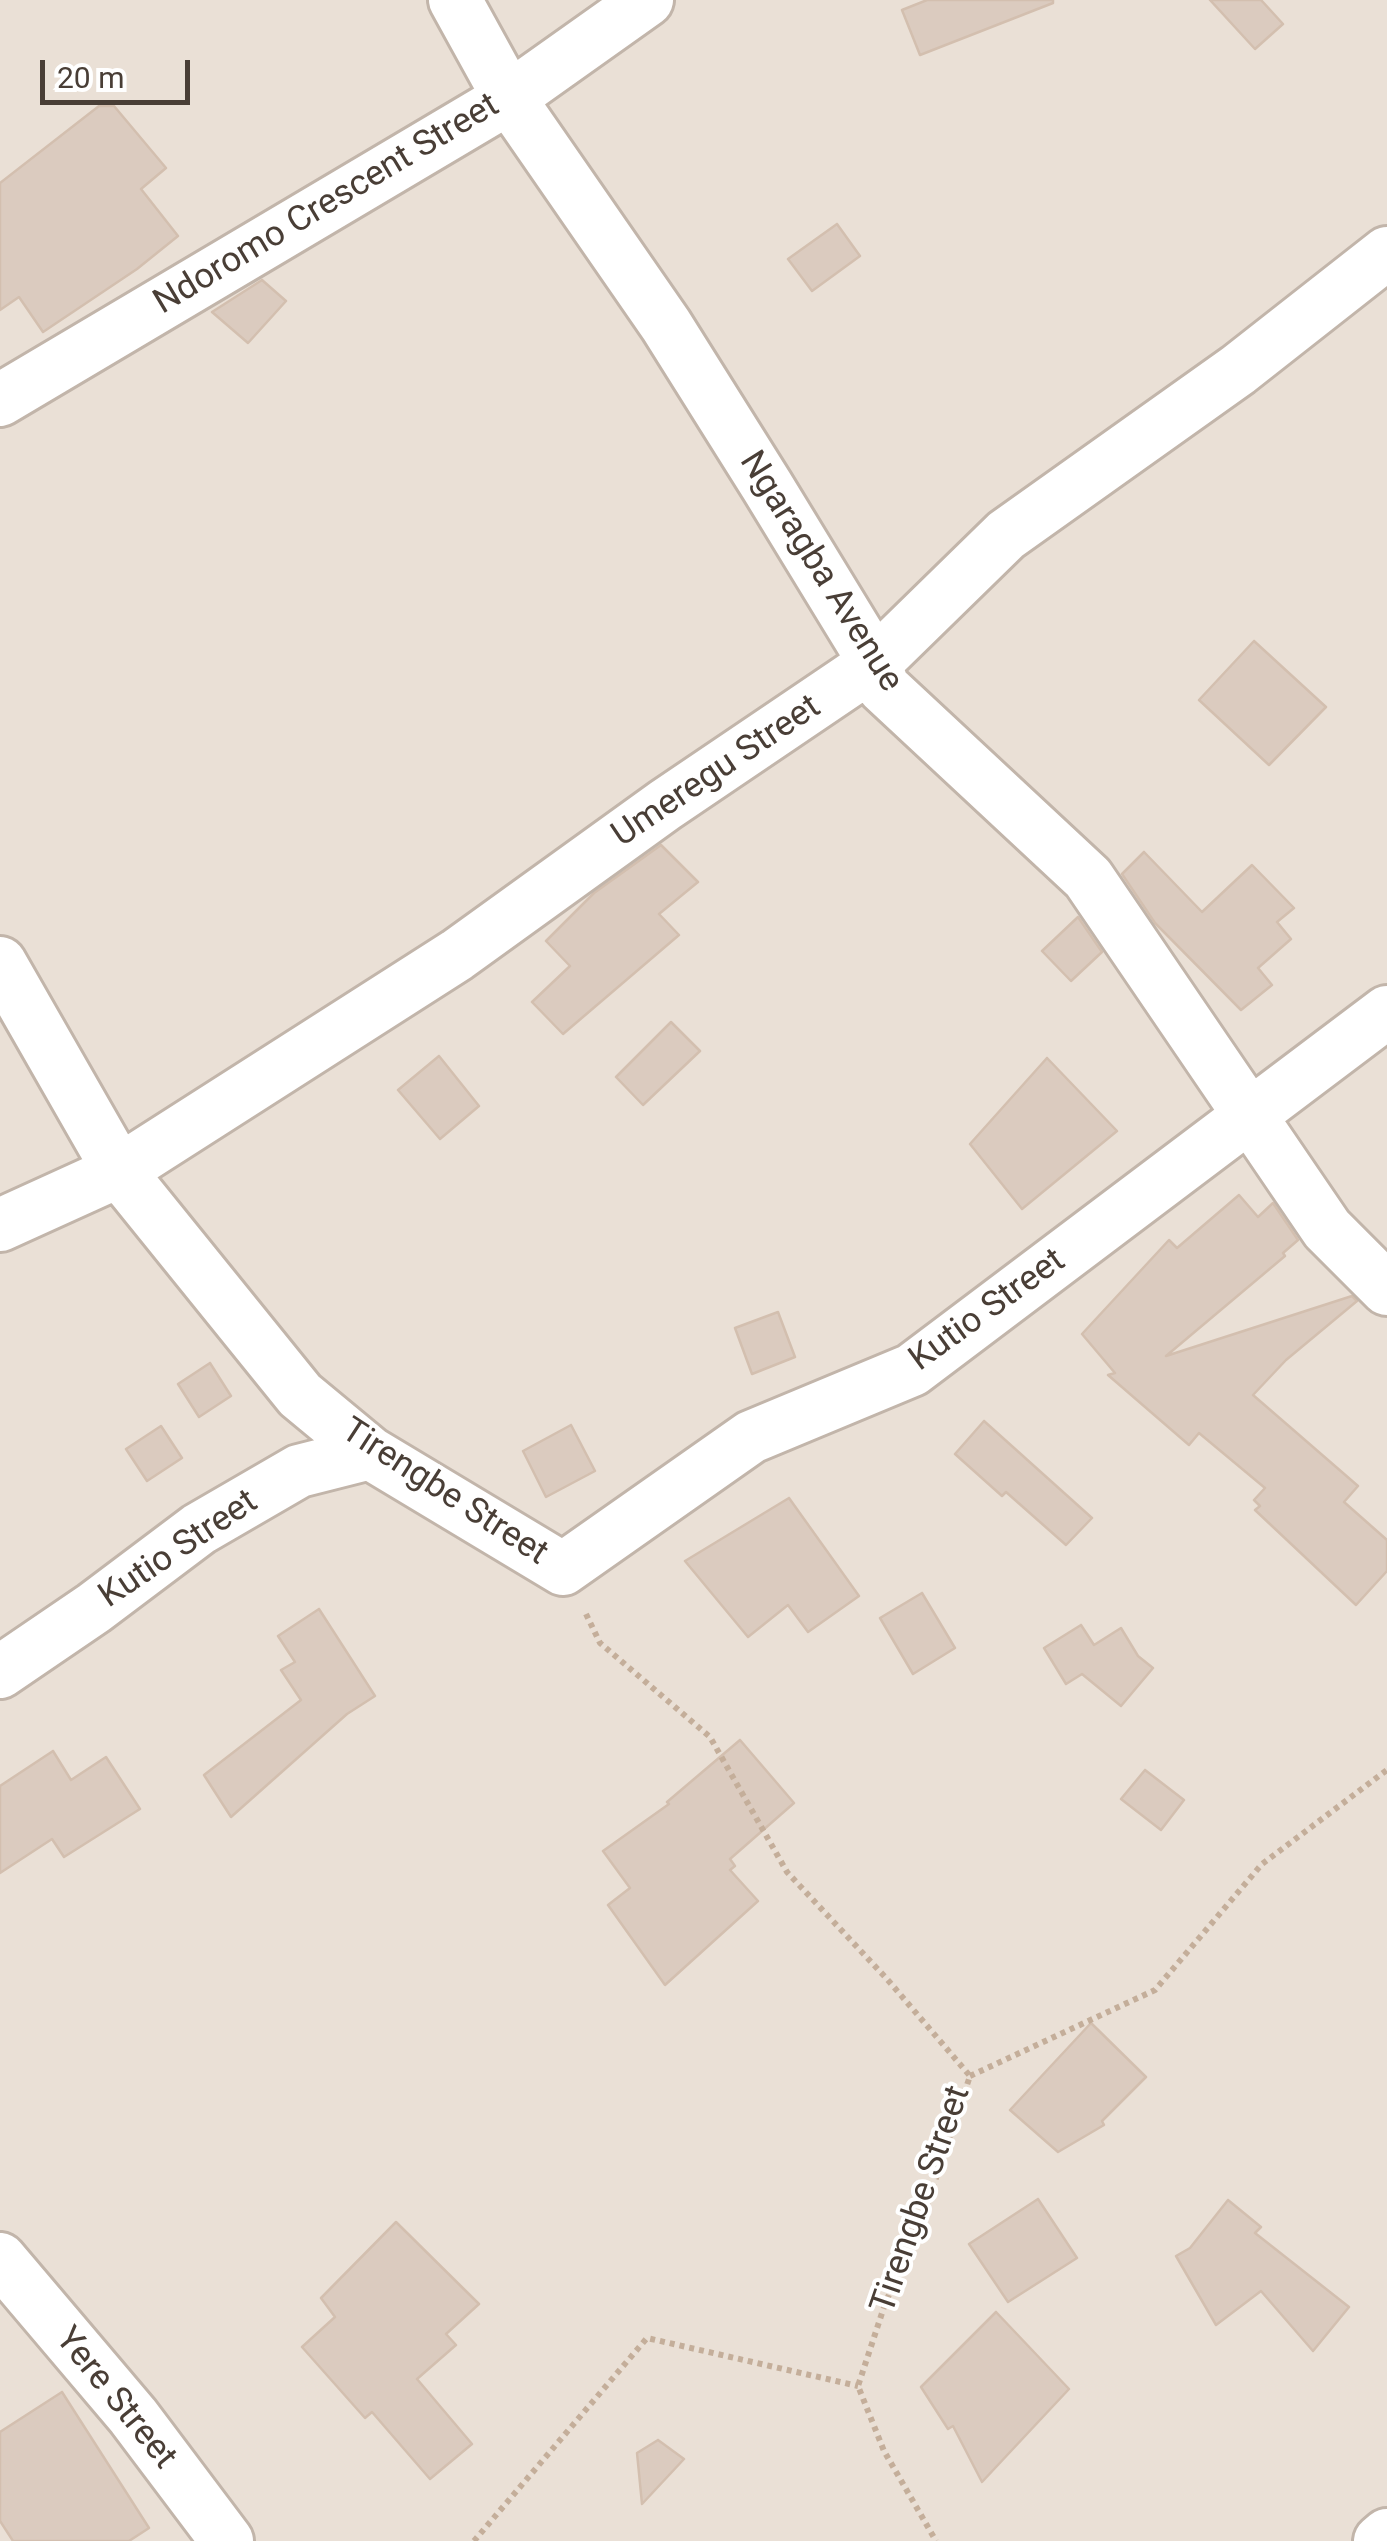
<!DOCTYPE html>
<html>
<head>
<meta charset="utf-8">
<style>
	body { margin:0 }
	#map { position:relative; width:1387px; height:2541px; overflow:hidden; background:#f5efe8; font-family:Roboto,sans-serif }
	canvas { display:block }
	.scale { position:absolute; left:40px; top:60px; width:150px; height:45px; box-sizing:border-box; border:5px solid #493e36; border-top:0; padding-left:12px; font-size:30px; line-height:35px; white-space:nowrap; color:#493e36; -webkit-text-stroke:8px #fff; paint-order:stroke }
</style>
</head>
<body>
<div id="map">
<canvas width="1387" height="2541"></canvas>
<div class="scale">20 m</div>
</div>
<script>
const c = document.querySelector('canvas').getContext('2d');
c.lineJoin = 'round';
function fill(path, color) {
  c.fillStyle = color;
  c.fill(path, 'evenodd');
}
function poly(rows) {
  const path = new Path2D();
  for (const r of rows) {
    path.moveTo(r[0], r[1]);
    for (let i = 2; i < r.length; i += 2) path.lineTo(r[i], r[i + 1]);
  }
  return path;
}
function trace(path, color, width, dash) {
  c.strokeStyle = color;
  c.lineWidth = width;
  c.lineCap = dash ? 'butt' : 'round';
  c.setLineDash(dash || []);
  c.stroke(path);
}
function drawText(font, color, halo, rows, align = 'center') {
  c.font = font + ' Roboto,sans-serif';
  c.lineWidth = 8;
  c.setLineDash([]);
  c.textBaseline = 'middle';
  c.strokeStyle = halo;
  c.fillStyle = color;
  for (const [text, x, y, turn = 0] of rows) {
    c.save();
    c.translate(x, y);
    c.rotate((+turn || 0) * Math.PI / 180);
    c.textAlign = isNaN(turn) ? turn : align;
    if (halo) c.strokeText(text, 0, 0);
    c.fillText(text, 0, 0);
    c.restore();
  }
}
fill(poly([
	[0,0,1387,0,1387,2541,0,2541]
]), '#eae0d6');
const building = poly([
	[927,0,1053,0,1053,3,920,55,902,10,927,0],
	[1210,0,1261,0,1283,24,1255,49,1210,0],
	[99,106,114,106,166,168,141,189,178,236,137,269,43,332,19,297,0,310,0,183,99,106],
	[837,224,860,256,812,291,788,259,837,224],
	[262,280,286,301,248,343,212,312,262,280],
	[1254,641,1326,707,1269,765,1199,700,1254,641],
	[661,845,698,882,659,914,679,935,563,1034,532,1002,570,966,546,941,594,893,661,845],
	[1144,852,1202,912,1252,865,1294,908,1277,922,1291,939,1258,968,1272,985,1241,1010,1155,923,1122,874,1144,852],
	[1078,917,1102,952,1071,981,1042,951,1078,917],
	[671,1022,700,1051,643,1105,616,1077,671,1022],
	[439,1056,479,1106,440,1139,398,1090,439,1056],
	[1047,1058,1117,1131,1022,1209,970,1144,1047,1058],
	[1239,1195,1258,1217,1273,1203,1298,1240,1283,1253,1285,1256,1166,1356,1352,1296,1357,1301,1286,1360,1253,1395,1358,1486,1344,1502,1387,1540,1387,1571,1356,1605,1255,1510,1260,1506,1254,1500,1265,1488,1199,1433,1189,1445,1108,1375,1115,1373,1082,1334,1169,1240,1177,1248,1239,1195],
	[778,1312,795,1357,752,1374,735,1328,778,1312],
	[210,1363,231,1396,199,1417,178,1384,210,1363],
	[984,1421,1092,1518,1066,1545,1006,1492,1002,1496,955,1454,984,1421],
	[571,1425,595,1471,546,1497,523,1451,571,1425],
	[161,1426,182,1458,147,1481,126,1449,161,1426],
	[789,1498,859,1596,808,1632,788,1605,748,1637,685,1561,789,1498],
	[922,1593,955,1648,913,1674,880,1618,922,1593],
	[319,1609,375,1696,347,1714,231,1817,204,1775,301,1700,281,1670,295,1662,278,1636,319,1609],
	[1081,1625,1094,1645,1121,1628,1138,1656,1153,1668,1121,1706,1082,1674,1066,1684,1044,1648,1081,1625],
	[740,1740,794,1803,730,1859,735,1866,730,1870,758,1901,665,1985,608,1905,630,1888,603,1851,669,1804,667,1802,740,1740],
	[53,1751,71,1780,106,1757,140,1809,64,1857,52,1839,0,1873,0,1786,53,1751],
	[1145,1770,1184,1800,1161,1830,1121,1799,1145,1770],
	[1091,2023,1146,2077,1102,2121,1104,2125,1058,2152,1010,2110,1091,2023],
	[1038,2199,1077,2258,1008,2302,969,2244,1038,2199],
	[1228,2200,1261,2227,1255,2233,1349,2307,1313,2351,1261,2291,1216,2325,1176,2256,1190,2248,1228,2200],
	[396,2222,479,2304,446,2334,456,2345,417,2379,472,2444,430,2479,372,2412,365,2418,302,2347,335,2317,321,2298,396,2222],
	[996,2312,1069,2389,982,2482,953,2426,948,2429,921,2387,996,2312],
	[62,2392,149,2528,129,2541,13,2541,0,2521,0,2432,62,2392],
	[658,2440,684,2459,642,2504,637,2453,658,2440]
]);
fill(building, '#dbcbbf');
trace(building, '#d3bfaf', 2.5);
const street = poly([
	[455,0,509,98,666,325,767,486,875,663,883,687,1088,878,1327,1229,1387,1289],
	[0,400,509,98,647,0],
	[0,963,119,1171,300,1395,370,1453,563,1569,751,1437,912,1370,1387,1012],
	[0,1225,119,1171,457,955,665,805,875,663,1006,535,1238,370,1387,253],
	[0,1672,94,1608,199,1529,299,1471,370,1453],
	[0,2259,133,2416,227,2541],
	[1380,2541,1387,2535]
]);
trace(street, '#c2b5aa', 58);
trace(poly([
	[586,1614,600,1643,710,1737,787,1872,887,1979,970,2076,927,2205,885,2304,858,2386,884,2451,936,2541],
	[970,2076,1155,1990,1262,1864,1387,1770],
	[474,2541,647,2338,858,2386]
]), '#c4ae9a', 6, [5, 5]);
trace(street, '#fff', 52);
drawText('35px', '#493e36', '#fff', [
	["Ndoromo Crescent Street",327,205,-31],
	["Ngaragba Avenue",820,572,58],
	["Umeregu Street",717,772,-34],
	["Kutio Street",988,1311,-36],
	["Tirengbe Street",444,1493,33],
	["Kutio Street",179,1550,-34],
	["Tirengbe Street",922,2200,-71],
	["Yere Street",115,2399,51]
]);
</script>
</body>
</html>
